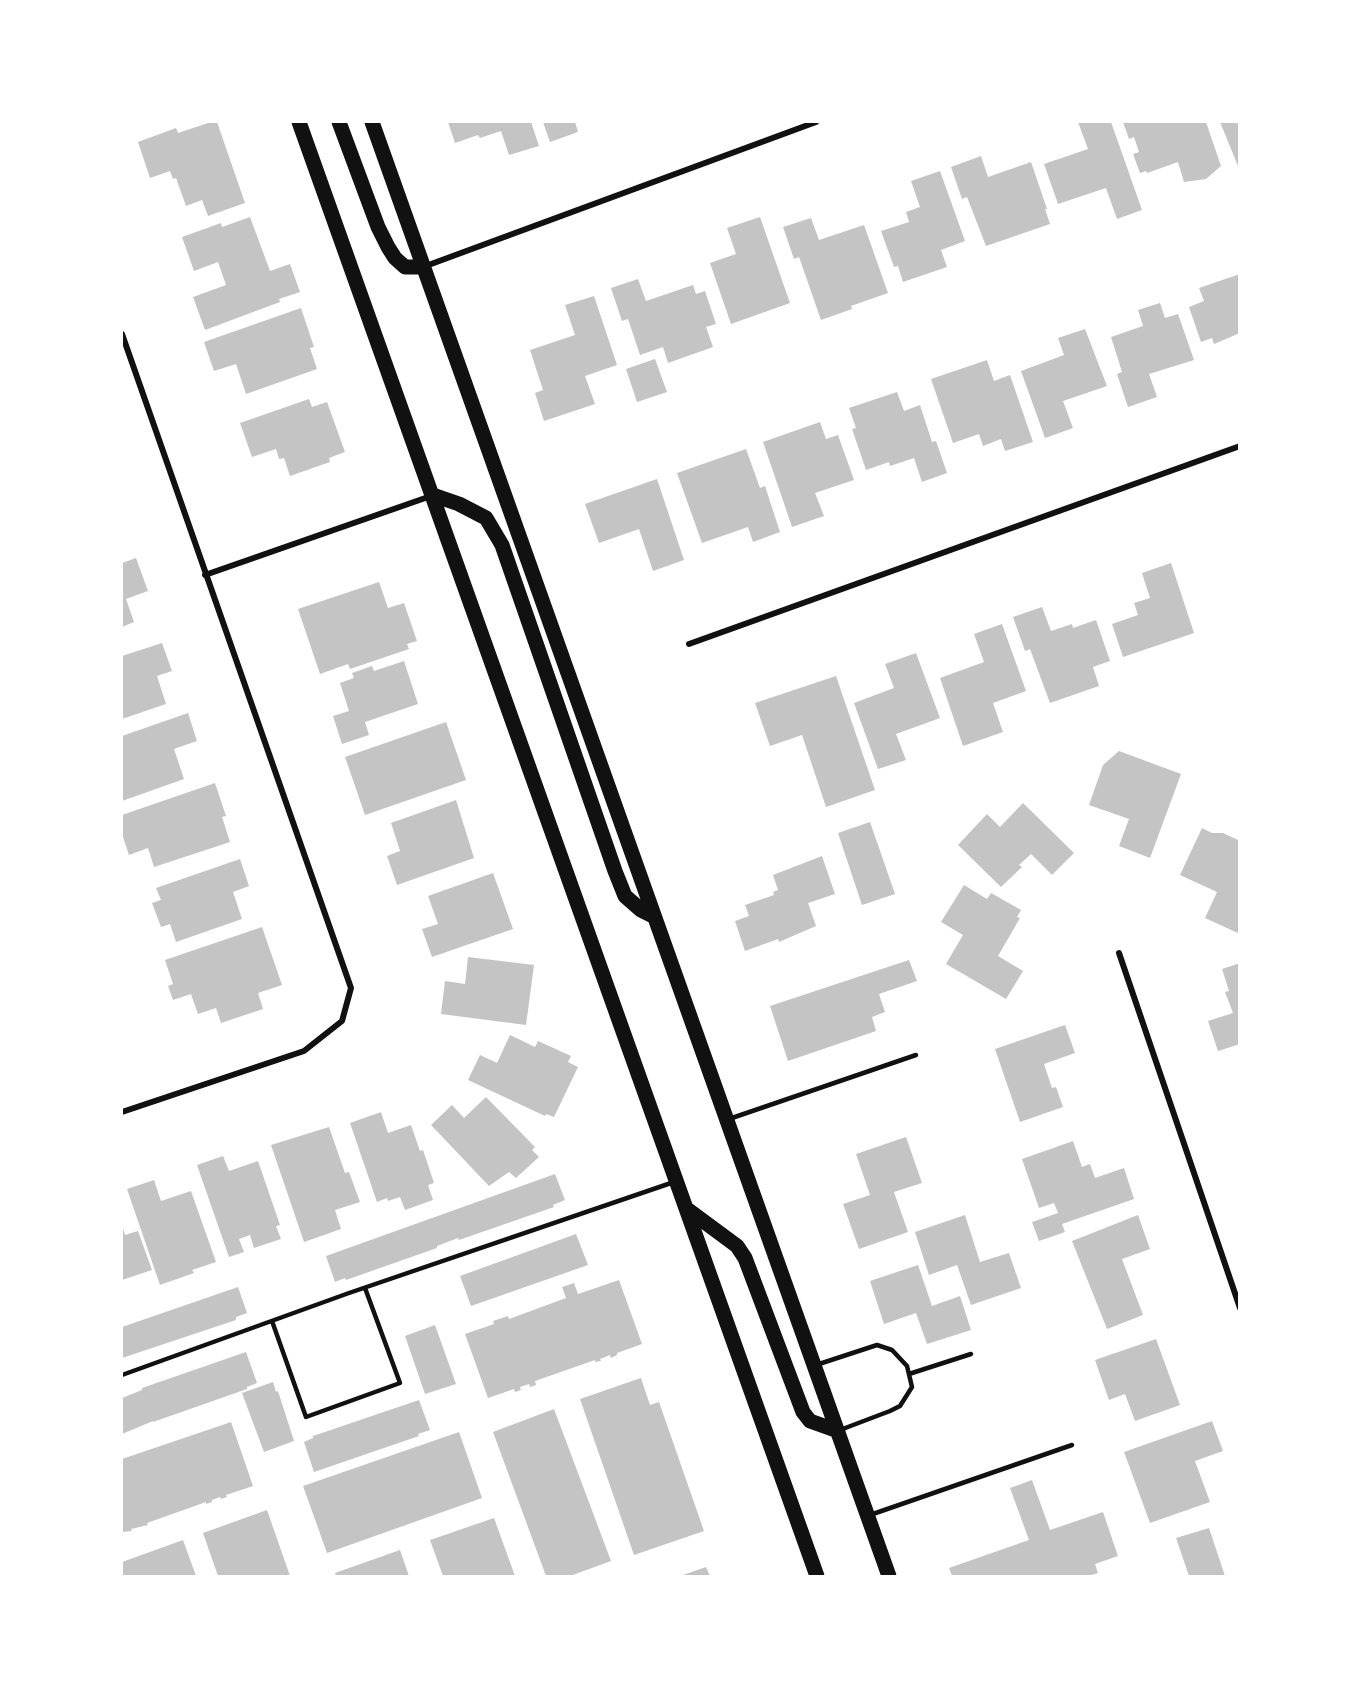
<!DOCTYPE html>
<html>
<head>
<meta charset="utf-8">
<style>
	body { margin:0 }
	#map { position:relative; width:1361px; height:1698px; overflow:hidden; background:#fff; font-family:Spectral,serif }
	canvas { display:block }
	.frame { position:absolute; inset:0; border:123px solid #fff; pointer-events:none }
</style>
</head>
<body>
<div id="map">
<canvas width="1361" height="1698"></canvas>
<div class="frame"></div>
</div>
<script>
const c = document.querySelector('canvas').getContext('2d');
c.lineJoin = 'round';
function fill(path, color) {
  c.fillStyle = color;
  c.fill(path, 'evenodd');
}
function poly(rows) {
  const path = new Path2D();
  for (const r of rows) {
    path.moveTo(r[0], r[1]);
    for (let i = 2; i < r.length; i += 2) path.lineTo(r[i], r[i + 1]);
  }
  return path;
}
function trace(path, color, width, dash) {
  c.strokeStyle = color;
  c.lineWidth = width;
  c.lineCap = dash ? 'butt' : 'round';
  c.setLineDash(dash || []);
  c.stroke(path);
}
fill(poly([
	[211,122,217,122,245,203,208,216,202,200,186,206,176,178,173,179,170,171,150,178,138,142,176,128,178,133],
	[448,122,531,122,539,146,509,155,501,131,480,138,478,135,455,143],
	[543,122,575,122,578,132,550,142],
	[1078,122,1111,122,1142,210,1117,219,1106,188,1058,204,1044,164,1088,149],
	[1123,122,1206,122,1221,166,1206,179,1184,182,1178,162,1147,173,1146,171,1140,173,1133,154,1139,152,1134,137,1129,139],
	[1220,122,1240,122,1240,165,1238,166],
	[981,156,988,177,1031,162,1047,209,1045,209,1050,224,986,246,967,197,962,199,951,167],
	[940,171,965,241,941,250,947,267,903,282,898,266,894,267,881,231,909,222,906,212,920,207,911,181],
	[250,217,270,271,290,264,300,292,279,299,280,302,205,330,193,297,226,285,218,262,194,271,182,237,221,223,222,227],
	[760,217,790,303,731,324,710,263,736,254,727,228],
	[811,218,819,240,864,225,888,293,851,306,852,309,821,320,799,257,794,259,783,227],
	[1240,274,1240,333,1214,344,1212,338,1201,342,1189,307,1204,301,1199,288],
	[638,279,646,301,693,285,696,294,705,291,716,324,706,327,713,347,668,363,663,347,640,355,628,319,622,321,611,288],
	[594,296,617,365,585,376,595,404,544,421,535,393,543,390,530,350,575,335,565,305],
	[1160,303,1165,318,1178,314,1194,360,1149,374,1157,397,1128,407,1117,374,1122,372,1111,337,1143,326,1138,310],
	[301,308,314,347,310,348,317,369,246,394,236,364,214,371,204,342],
	[1085,329,1107,386,1063,401,1073,428,1045,438,1021,371,1064,355,1058,338],
	[655,359,667,392,637,402,626,369],
	[987,360,994,381,1010,375,1033,442,1005,451,1001,439,983,446,979,434,953,443,931,379],
	[897,392,904,411,920,405,932,442,936,441,947,473,922,482,914,458,890,466,889,462,866,470,852,429,856,428,849,408],
	[309,399,312,407,327,402,345,452,329,458,330,462,290,476,284,458,279,459,276,449,252,457,240,423],
	[820,422,826,439,838,435,854,480,815,493,824,516,792,527,763,442],
	[746,449,760,488,765,486,780,532,753,542,748,527,702,543,677,473],
	[657,479,684,560,653,571,639,529,599,543,585,504],
	[136,558,148,591,126,599,134,622,122,627,122,563],
	[1171,563,1194,633,1123,657,1112,624,1138,615,1134,603,1150,598,1142,573],
	[379,582,388,608,404,603,417,641,407,644,409,649,350,669,348,664,320,674,298,609],
	[1042,607,1051,631,1072,624,1073,628,1096,620,1110,661,1093,667,1099,686,1050,703,1030,649,1025,651,1013,617],
	[1002,624,1026,691,993,703,1003,732,963,746,940,678,984,662,974,634],
	[162,643,172,671,157,676,166,704,122,719,122,656],
	[916,653,940,718,896,734,906,760,878,769,854,703,894,688,885,664],
	[404,661,418,704,365,722,369,735,342,744,333,716,349,711,340,683,354,678,352,673,372,666,374,671],
	[836,676,875,790,826,807,802,735,770,746,755,703],
	[188,713,197,741,174,749,184,779,122,801,122,736],
	[446,722,466,780,365,815,345,757],
	[1119,751,1181,774,1150,858,1119,846,1129,819,1089,805,1103,765],
	[215,783,226,816,222,817,230,842,154,867,148,848,129,855,122,834,122,815],
	[456,800,474,858,397,885,387,856,400,851,391,823],
	[1023,803,1074,853,1052,875,1031,854,1019,865,1022,867,1001,887,958,845,987,814,1000,827],
	[870,822,895,894,862,905,838,833],
	[1202,828,1212,833,1223,833,1240,841,1240,934,1205,918,1217,892,1180,875],
	[822,856,835,894,808,903,816,926,779,942,778,939,745,951,735,921,749,916,745,905,774,895,773,892,778,890,773,875],
	[240,859,249,886,233,892,242,919,176,942,170,924,161,927,152,903,161,900,156,888],
	[493,873,513,929,432,957,422,929,438,924,428,896],
	[964,885,987,899,991,893,1021,910,1017,917,1020,918,998,956,1023,971,1006,999,946,964,963,935,941,922],
	[262,927,282,985,258,993,263,1009,221,1023,216,1008,198,1014,191,994,173,1000,168,986,173,984,165,960],
	[468,957,534,965,526,1025,441,1014,445,981,465,984],
	[909,960,917,981,879,994,885,1012,872,1017,876,1031,788,1061,770,1006],
	[1240,963,1240,1044,1218,1051,1208,1021,1233,1013,1225,992,1229,991,1222,969],
	[1065,1025,1075,1053,1044,1064,1052,1088,1056,1087,1063,1107,1020,1122,995,1049],
	[510,1035,535,1047,538,1041,571,1056,568,1062,578,1067,554,1117,546,1114,545,1116,468,1080,480,1055,497,1063],
	[486,1097,535,1147,532,1150,539,1157,516,1178,509,1172,489,1186,431,1125,452,1105,464,1118],
	[381,1112,388,1133,411,1125,420,1151,423,1150,434,1183,428,1185,433,1200,405,1210,400,1197,388,1201,387,1198,377,1202,350,1123],
	[329,1127,345,1173,349,1172,360,1202,335,1210,341,1229,304,1242,271,1145],
	[906,1137,922,1183,894,1192,908,1232,859,1249,843,1204,870,1195,856,1154],
	[1073,1141,1082,1167,1090,1164,1095,1178,1124,1168,1134,1199,1062,1224,1065,1232,1039,1241,1032,1222,1058,1213,1054,1203,1039,1208,1022,1159],
	[223,1156,229,1171,258,1161,280,1225,276,1226,281,1239,254,1248,250,1235,239,1239,244,1252,229,1257,197,1165],
	[555,1174,565,1200,553,1205,554,1207,459,1240,458,1238,437,1246,437,1248,346,1280,345,1278,335,1282,326,1256],
	[154,1180,161,1201,191,1191,216,1262,192,1270,194,1273,160,1285,127,1189],
	[965,1215,980,1262,1009,1253,1021,1288,971,1305,957,1265,929,1275,915,1232],
	[1138,1215,1150,1249,1122,1259,1143,1315,1107,1329,1072,1241],
	[122,1225,125,1235,138,1231,152,1270,122,1280],
	[576,1234,588,1265,471,1306,460,1276],
	[918,1265,932,1306,960,1296,971,1330,927,1344,916,1313,884,1324,870,1281],
	[619,1280,642,1344,617,1353,617,1355,611,1358,610,1355,600,1359,601,1361,595,1362,595,1360,535,1381,536,1385,530,1387,529,1384,520,1387,521,1390,515,1392,514,1389,488,1398,465,1334,494,1324,493,1321,508,1316,509,1319,566,1298,562,1287,574,1283,578,1294],
	[238,1287,247,1313,236,1317,236,1320,122,1358,122,1327],
	[435,1325,456,1384,425,1394,405,1336],
	[1156,1339,1180,1405,1135,1421,1125,1394,1109,1400,1095,1360],
	[246,1352,257,1383,247,1387,247,1389,153,1422,153,1421,122,1434,122,1398,142,1390,142,1388],
	[641,1378,650,1405,659,1402,704,1531,634,1555,580,1399],
	[273,1382,276,1392,278,1391,294,1441,264,1452,242,1393],
	[419,1400,430,1430,418,1434,419,1436,314,1472,304,1442,313,1438,313,1436],
	[554,1409,611,1561,570,1576,546,1576,493,1432],
	[1212,1421,1223,1451,1195,1461,1210,1502,1150,1523,1124,1452],
	[231,1422,253,1486,226,1495,227,1497,221,1499,220,1497,212,1500,212,1502,206,1504,206,1502,147,1523,148,1525,131,1529,132,1531,122,1532,122,1459],
	[459,1432,482,1498,327,1553,303,1486],
	[1032,1480,1050,1530,1103,1512,1118,1556,1095,1564,1098,1573,1088,1576,952,1576,949,1568,1029,1540,1010,1488],
	[267,1510,290,1576,218,1576,203,1533],
	[494,1518,515,1576,443,1576,430,1540],
	[1209,1528,1225,1576,1189,1576,1176,1538],
	[183,1540,196,1576,122,1576,122,1562],
	[400,1550,409,1576,336,1576,335,1573],
	[706,1567,710,1576,680,1576]
]), '#c4c4c4');
trace(poly([
	[729,1119,916,1055],
	[272,1321,306,1417,400,1383,365,1288],
	[816,1365,877,1345,892,1350,907,1366,912,1387,900,1406,890,1411,840,1430],
	[909,1374,971,1354],
	[122,1375,349,1293,674,1182],
	[870,1515,1072,1445]
]), '#111', 4.5);
trace(poly([
	[423,267,816,122],
	[122,334,351,988,342,1021,304,1051,122,1112],
	[205,575,431,496],
	[689,644,1240,446],
	[1119,953,1240,1308]
]), '#111', 6);
trace(poly([
	[299,122,817,1576],
	[339,122,378,227,388,247,395,258,405,267,422,267],
	[372,122,889,1576],
	[433,495,459,504,486,518,502,545,615,871,625,896,641,910,653,916],
	[687,1209,737,1246,745,1258,803,1412,810,1421,838,1431]
]), '#111', 15);
</script>
</body>
</html>
